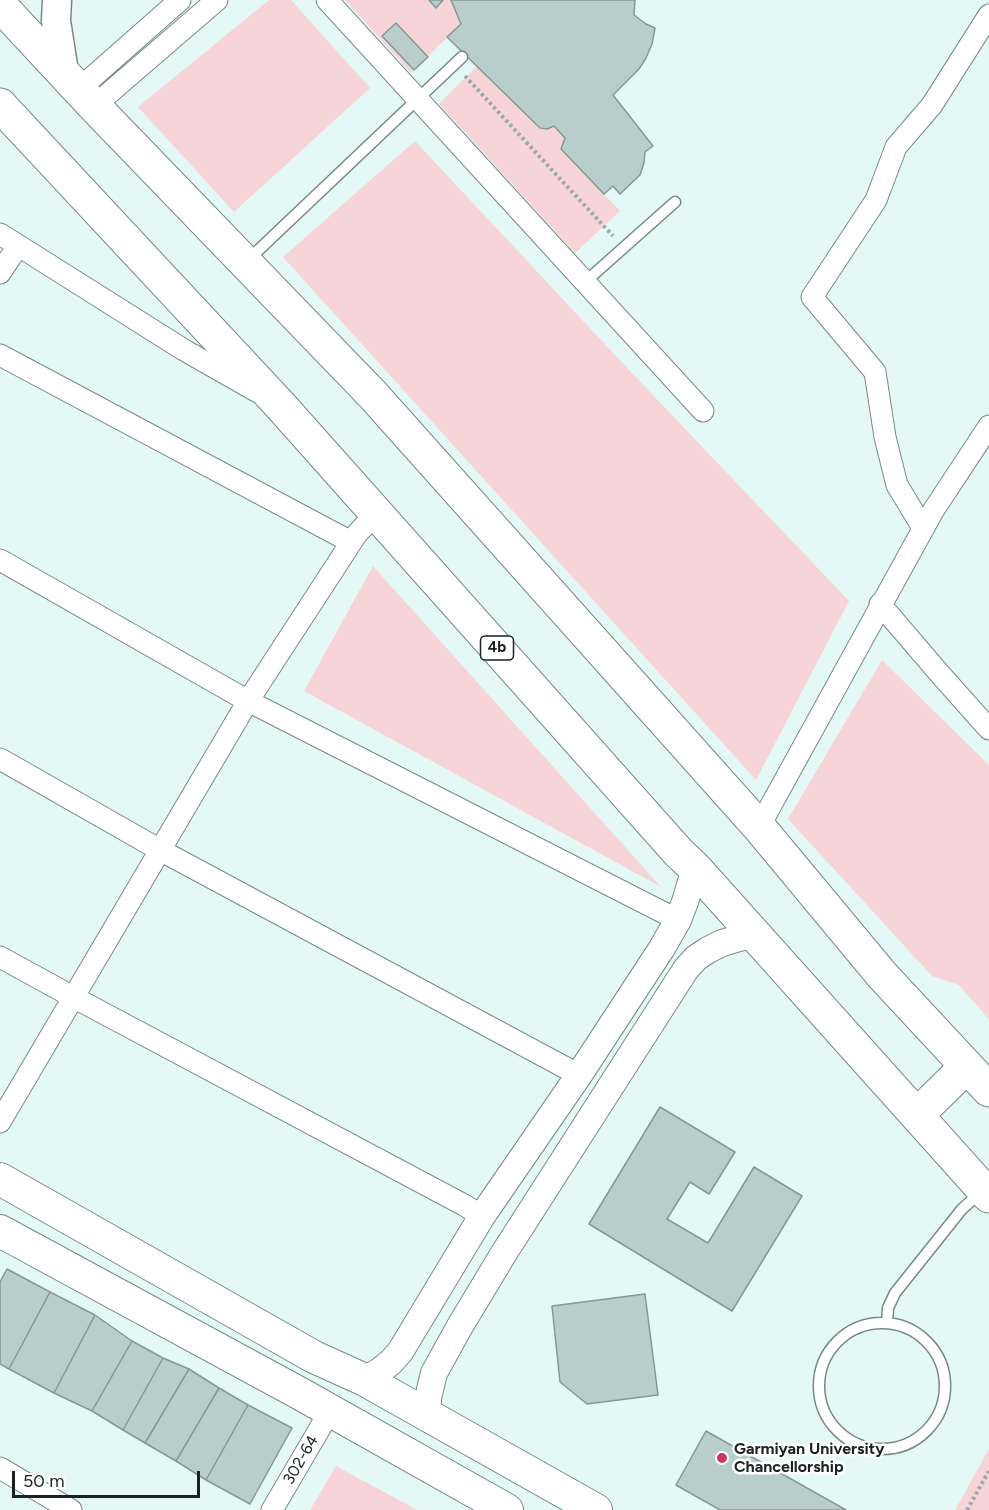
<!DOCTYPE html>
<html>
<head>
<meta charset="utf-8">
<style>
	body { margin:0 }
	#map { position:relative; width:989px; height:1510px; overflow:hidden; background:#e4f9f6; font-family:Figtree,sans-serif }
	canvas { display:block }
	.scale { position:absolute; left:12px; top:1471px; width:188px; height:27px; box-sizing:border-box; border:3px solid #1a2120; border-top:0; padding-left:8px; font-size:18px; line-height:21px; white-space:nowrap; color:#1a2120; -webkit-text-stroke:4px #fff; paint-order:stroke }
</style>
</head>
<body>
<div id="map">
<canvas width="989" height="1510"></canvas>
<div class="scale">50 m</div>
</div>
<script>
const c = document.querySelector('canvas').getContext('2d');
c.lineJoin = 'round';
function fill(path, color) {
  c.fillStyle = color;
  c.fill(path, 'evenodd');
}
function poly(rows) {
  const path = new Path2D();
  for (const r of rows) {
    if (r.length === 3) {
      path.moveTo(r[0] + r[2], r[1]);
      path.arc(r[0], r[1], r[2], 0, 2 * Math.PI);
      continue;
    }
    path.moveTo(r[0], r[1]);
    for (let i = 2; i < r.length; i += 2) path.lineTo(r[i], r[i + 1]);
  }
  return path;
}
function trace(path, color, width, dash) {
  c.strokeStyle = color;
  c.lineWidth = width;
  c.lineCap = dash ? 'butt' : 'round';
  c.setLineDash(dash || []);
  c.stroke(path);
}
function drawText(font, color, halo, rows, align = 'center') {
  c.font = font + ' Figtree,sans-serif';
  c.lineWidth = 5;
  c.setLineDash([]);
  c.textBaseline = 'middle';
  c.strokeStyle = halo;
  c.fillStyle = color;
  for (const [text, x, y, turn = 0] of rows) {
    c.save();
    c.translate(x, y);
    c.rotate((+turn || 0) * Math.PI / 180);
    c.textAlign = isNaN(turn) ? turn : align;
    if (halo) c.strokeText(text, 0, 0);
    c.fillText(text, 0, 0);
    c.restore();
  }
}
fill(poly([
	[269,0,291,0,370,88,234,212,138,107],
	[345,0,429,0,436,7,443,0,451,0,461,24,411,73],
	[477,66,540,128,547,129,554,126,565,138,561,149,620,211,575,253,439,104],
	[415,141,629,370,849,601,756,780,283,257],
	[373,566,661,887,304,691],
	[882,660,989,765,989,1019,959,985,932,976,788,819],
	[989,1449,989,1510,955,1510],
	[336,1466,417,1510,310,1510]
]), '#f6d4d8');
const building = poly([
	[429,0,443,0,436,8,429,0],
	[451,0,635,0,634,15,646,24,655,28,652,44,646,58,639,69,613,95,653,146,645,152,644,163,640,175,620,194,613,186,604,194,561,149,565,138,554,126,547,129,540,128,447,37,461,24,451,0],
	[396,23,428,57,414,70,382,36,396,23],
	[660,1107,735,1152,709,1194,690,1182,667,1219,708,1243,754,1167,802,1196,732,1311,589,1224,660,1107],
	[7,1269,50,1292,9,1369,0,1364,0,1282,7,1269],
	[50,1292,95,1315,54,1393,9,1369,50,1292],
	[645,1294,658,1395,587,1404,560,1382,552,1306,645,1294],
	[95,1315,132,1341,92,1411,54,1393,95,1315],
	[132,1341,163,1358,123,1430,92,1411,132,1341],
	[163,1358,189,1369,145,1443,123,1430,163,1358],
	[189,1369,219,1388,176,1461,145,1443,189,1369],
	[219,1388,248,1405,206,1480,176,1461,219,1388],
	[248,1405,292,1428,250,1504,206,1480,248,1405],
	[706,1431,846,1510,720,1510,676,1485,706,1431]
]);
fill(building, '#b9cecb');
trace(building, '#859895', 1.5);
const service = poly([
	[248,260,462,57],
	[585,282,675,202],
	[887,1323,888,1308,895,1293,962,1209,981,1192],
	[882,1386,63]
]);
const minor = poly([
	[327,0,703,411],
	[79,89,180,0],
	[94,106,217,0],
	[0,234,184,350,256,391],
	[0,273,18,246],
	[0,355,351,542],
	[923,528,897,485,885,437,875,372,812,297,876,200,896,147,932,105,989,15],
	[0,560,248,701,678,920],
	[880,604,939,673,989,729],
	[0,759,160,850,579,1075],
	[759,827,933,511,989,426],
	[0,957,73,997,464,1205,482,1216],
	[0,1122,248,701,356,535,376,513],
	[0,1468,71,1510],
	[272,1510,330,1411]
]);
const tertiary = poly([
	[365,1380,381,1370,391,1362,400,1352,482,1216,579,1075,662,948,678,920,685,902,695,868],
	[428,1417,428,1398,434,1373,460,1326,504,1253,686,969,696,958,708,950,722,943,739,938,755,935]
]);
const secondary = poly([
	[57,0,56,21,64,72]
]);
const primary = poly([
	[0,1179,314,1357,365,1380,596,1510],
	[0,1231,299,1393,507,1510]
]);
const trunk = poly([
	[0,5,94,106,373,395,759,827,882,975,989,1090],
	[0,105,280,405,679,853,695,868,989,1196],
	[917,1115,966,1067]
]);
trace(service, '#778a87', 13);
trace(minor, '#778a87', 23);
trace(tertiary, '#778a87', 28);
trace(secondary, '#778a87', 31);
trace(primary, '#778a87', 34);
trace(trunk, '#778a87', 35);
trace(poly([
	[465,76,613,236],
	[967,1510,989,1471]
]), '#9aaaa8', 4, [3, 3]);
trace(service, '#fff', 10);
trace(minor, '#fff', 21);
trace(tertiary, '#fff', 26);
trace(secondary, '#fff', 28);
trace(primary, '#fff', 32);
trace(trunk, '#fff', 33);
for (const [x, y, r, color] of [
	[722,1458,6,"#c8395e"]
]) {
  const dot = new Path2D();
  dot.arc(x, y, r, 0, 2 * Math.PI);
  c.fillStyle = color;
  c.fill(dot);
  trace(dot, '#fff', 2);
}
for (const [x, y, w] of [
	[497,648,33]
]) {
  const box = new Path2D();
  box.roundRect(x - w / 2, y - 12, w, 24, 4.5);
  c.fillStyle = '#fff';
  c.fill(box);
  trace(box, '#1a2120', 1.5);
}
drawText('bold 15px', '#1a2120', null, [
	["4b",497,648]
]);
drawText('bold 16px', '#1a2120', '#fff', [
	["Garmiyan University",734,1449],
	["Chancellorship",734,1467]
], 'left');
drawText('16px', '#1a2120', '#fff', [
	["302-64",301,1460,-60]
]);
</script>
</body>
</html>
